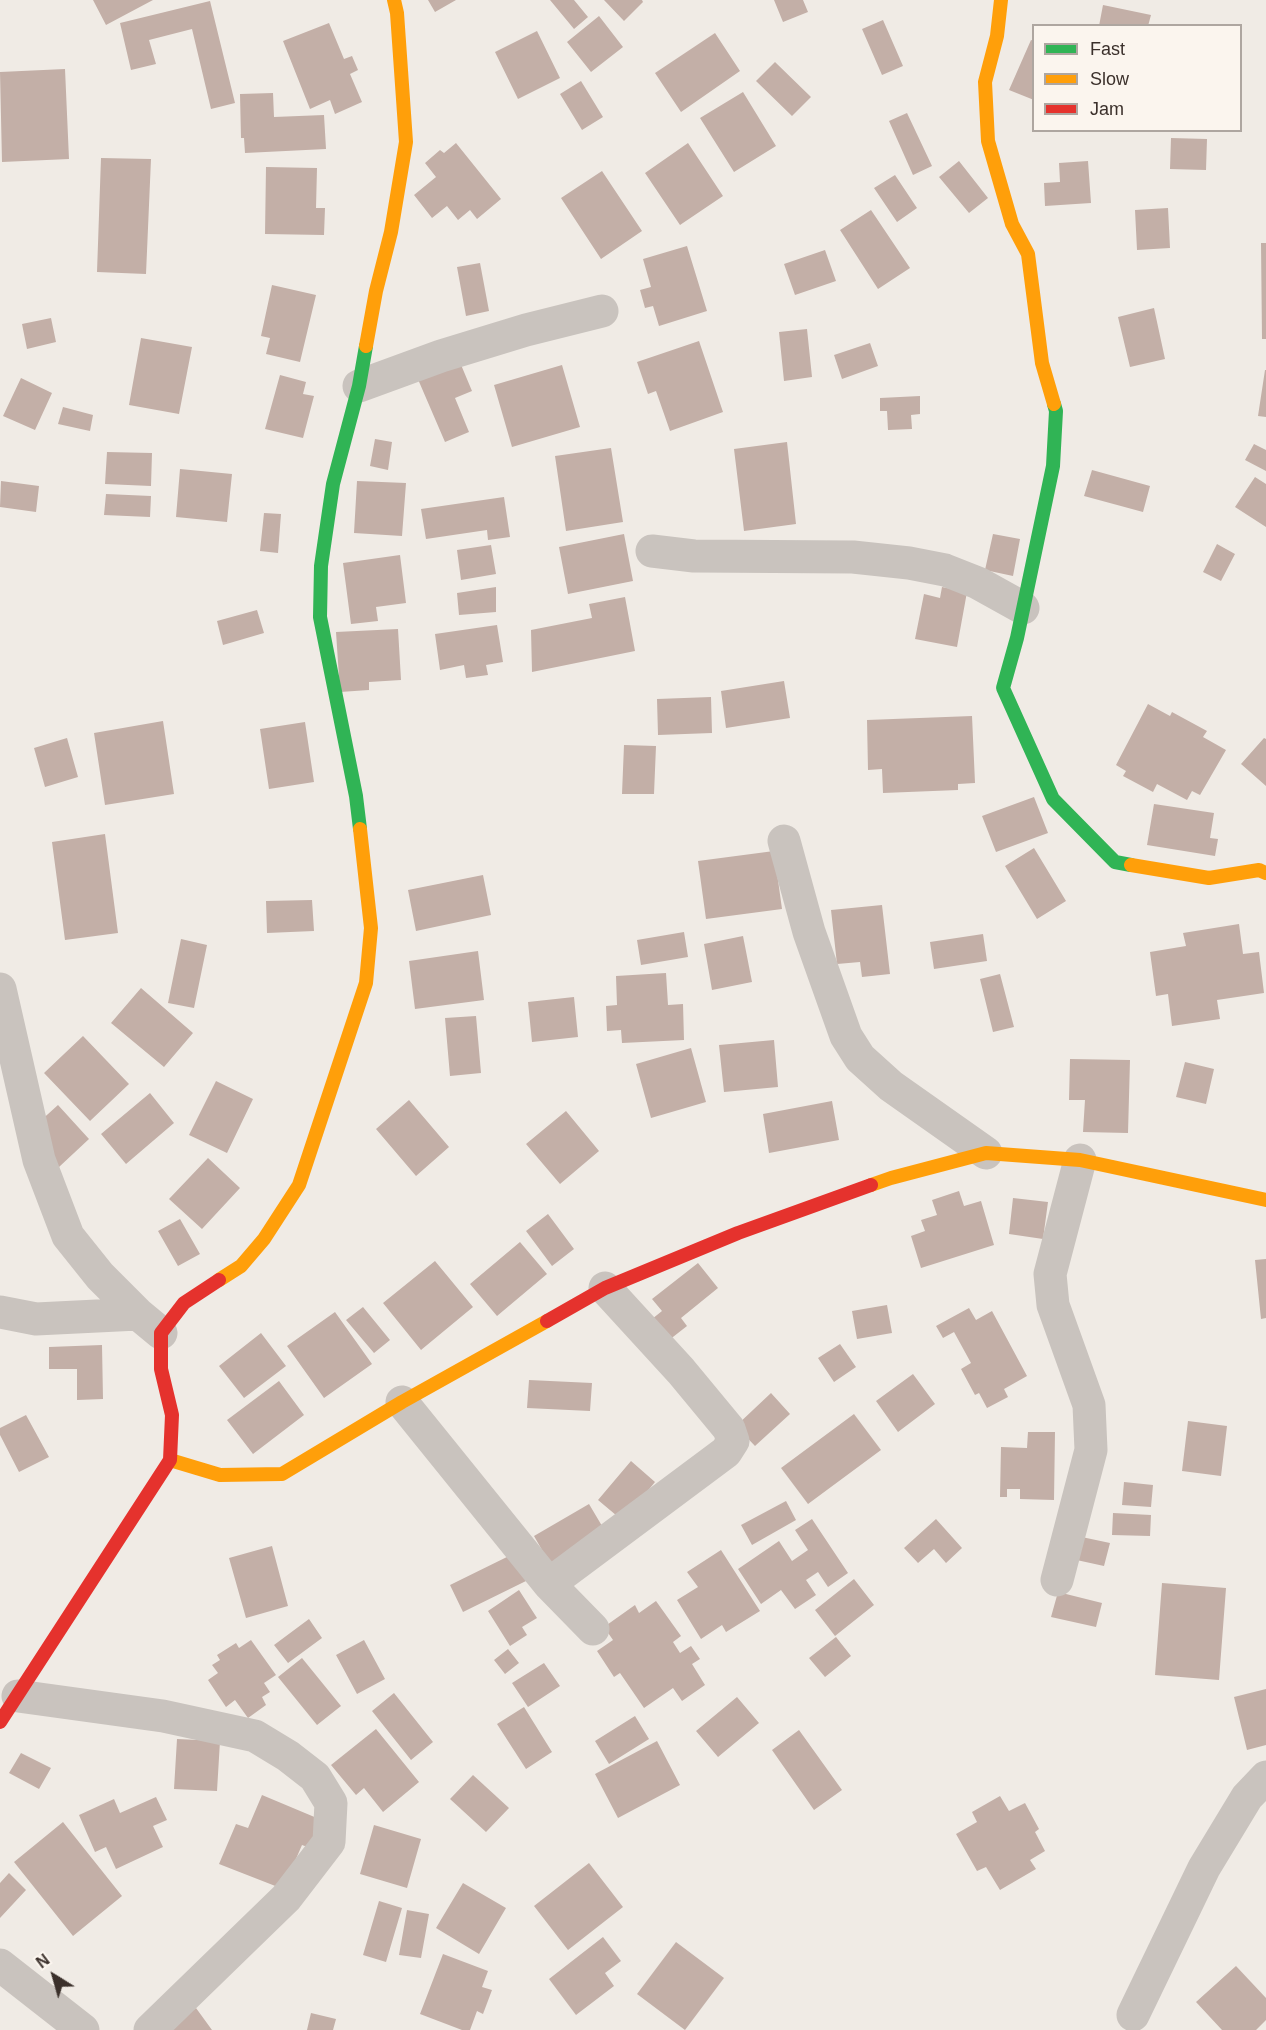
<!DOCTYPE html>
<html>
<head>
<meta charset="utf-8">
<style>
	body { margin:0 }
	#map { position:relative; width:1266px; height:2030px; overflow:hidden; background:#f0ebe5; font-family:Helvetica,sans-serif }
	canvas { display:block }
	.legend { position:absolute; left:1032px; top:24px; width:210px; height:108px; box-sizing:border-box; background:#fbf5ee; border:2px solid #aea6a0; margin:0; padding:8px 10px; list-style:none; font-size:18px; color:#3b302b }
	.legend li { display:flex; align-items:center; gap:12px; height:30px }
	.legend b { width:30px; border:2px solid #aea6a0 }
	.north { position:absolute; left:24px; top:1946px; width:60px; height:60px; -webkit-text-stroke:4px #fbf5ee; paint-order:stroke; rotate:323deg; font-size:16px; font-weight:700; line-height:24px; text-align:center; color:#3b302b }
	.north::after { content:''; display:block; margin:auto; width:21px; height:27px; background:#3b302b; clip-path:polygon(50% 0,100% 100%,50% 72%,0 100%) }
</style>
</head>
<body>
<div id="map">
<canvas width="1266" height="2030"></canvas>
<ul class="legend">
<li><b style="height:8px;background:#30b455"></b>Fast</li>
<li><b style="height:8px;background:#ff9f0a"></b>Slow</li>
<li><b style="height:8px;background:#e5322d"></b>Jam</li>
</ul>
<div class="north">N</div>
</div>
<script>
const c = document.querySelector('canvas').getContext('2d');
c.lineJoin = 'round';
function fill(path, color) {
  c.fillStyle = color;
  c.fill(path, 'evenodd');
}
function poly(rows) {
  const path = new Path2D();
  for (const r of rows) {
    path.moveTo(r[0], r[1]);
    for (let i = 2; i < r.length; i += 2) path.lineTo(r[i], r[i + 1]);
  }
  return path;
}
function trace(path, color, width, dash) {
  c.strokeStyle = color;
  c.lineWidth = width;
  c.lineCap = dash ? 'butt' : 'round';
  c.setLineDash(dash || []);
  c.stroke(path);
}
fill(poly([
	[93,0,153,0,106,25],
	[428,0,456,0,435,12],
	[550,0,574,0,588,17,574,29],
	[604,0,642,0,643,2,624,21],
	[774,0,803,0,808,12,783,22],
	[210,1,235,103,211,109,192,29,149,40,156,64,131,70,120,23],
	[1103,5,1151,15,1148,26,1099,26],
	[599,16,623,47,591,72,567,42],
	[883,20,903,66,882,75,862,29],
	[329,23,344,59,352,56,358,70,350,74,362,102,335,114,330,100,310,109,283,41],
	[537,31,560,78,518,99,495,52],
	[715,33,740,71,681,112,655,73],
	[1031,40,1034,41,1034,100,1009,90],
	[775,62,811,97,792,116,756,81],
	[65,69,69,159,2,162,0,72],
	[581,81,603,117,582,130,560,94],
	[743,92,776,146,734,172,700,118],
	[273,93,274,117,324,115,326,149,245,153,244,138,241,138,240,94],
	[907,113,932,166,913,175,889,121],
	[1171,138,1207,139,1206,170,1170,169],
	[456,143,501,199,477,219,470,210,458,220,447,206,432,218,414,195,436,177,425,163,440,150,444,153],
	[688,143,723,196,680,225,645,173],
	[101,158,151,159,146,274,97,272],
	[959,161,988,198,969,213,939,177],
	[1088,161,1091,203,1045,206,1044,183,1060,182,1059,163],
	[266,167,317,168,316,208,325,208,324,235,265,234],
	[602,171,642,231,601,259,561,198],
	[895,175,917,208,897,222,874,188],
	[1168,208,1170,248,1137,250,1135,210],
	[871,210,910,268,878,289,840,230],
	[1261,243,1266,243,1266,339,1262,339],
	[687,246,707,311,659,326,653,306,645,308,640,290,651,287,643,259],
	[825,250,836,281,795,295,784,264],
	[480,263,489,311,466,316,457,267],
	[272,285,316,295,300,362,266,354,270,338,261,336],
	[1154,308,1165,359,1130,367,1118,317],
	[51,318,56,342,27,349,22,324],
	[807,329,812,377,784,381,779,332],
	[141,338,192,347,179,414,129,405],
	[699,341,723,412,670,431,656,391,648,394,637,362],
	[870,343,878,366,842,379,834,355],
	[459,360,472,391,455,398,469,432,445,442,417,377],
	[562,365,580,427,512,447,494,385],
	[1265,370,1266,370,1266,417,1258,416],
	[280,375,306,382,303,394,314,396,303,438,265,429],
	[21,378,52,393,35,430,3,416],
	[920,396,920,414,911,415,912,429,888,430,887,411,880,411,880,398],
	[63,407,93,415,90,431,58,424],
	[375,439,392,442,388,470,370,466],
	[787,442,796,524,744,531,734,449],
	[1254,444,1266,450,1266,471,1245,460],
	[611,448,623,522,566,531,555,456],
	[107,452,152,453,151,486,105,484],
	[180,469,232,474,227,522,176,517],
	[1092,470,1150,486,1143,512,1084,496],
	[1255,477,1266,484,1266,527,1235,507],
	[1,481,39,486,36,512,0,507],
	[357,481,406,483,402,536,354,533],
	[106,494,151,496,150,517,104,515],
	[504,497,510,537,488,540,487,530,426,539,421,509],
	[264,513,281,514,278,553,260,551],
	[624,534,633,581,568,594,559,547],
	[993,534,1020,539,1013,576,985,570],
	[1217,544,1235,554,1221,581,1203,572],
	[491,545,496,574,461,580,457,550],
	[400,555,406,603,376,607,378,621,351,624,343,563],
	[496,587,496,612,459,615,457,593],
	[942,587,967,592,957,647,915,639,924,594,940,598],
	[625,597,635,651,532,672,531,630,592,618,589,604],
	[257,610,264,633,223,645,217,621],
	[497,625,503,662,486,665,488,675,466,678,464,665,440,670,435,634],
	[398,629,401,680,369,682,369,690,340,692,336,632],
	[784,681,790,718,726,728,721,691],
	[711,697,712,733,658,735,657,699],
	[1148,704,1170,716,1172,712,1207,731,1203,737,1226,750,1200,795,1192,791,1187,800,1157,784,1153,792,1123,776,1126,771,1116,765],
	[972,716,975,783,958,784,958,790,883,793,882,769,868,770,867,720],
	[163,721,174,794,105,805,94,733],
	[305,722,314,782,269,789,260,729],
	[67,738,78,777,45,787,34,748],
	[1264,738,1266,739,1266,786,1241,764],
	[624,745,656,746,654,794,622,794],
	[1034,797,1048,833,996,852,982,816],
	[1154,804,1214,813,1210,838,1218,839,1215,856,1147,845],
	[105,834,118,933,65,940,52,842],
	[1034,848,1066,901,1037,919,1005,866],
	[774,851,782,909,706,919,698,861],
	[483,875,491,915,416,931,408,890],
	[312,900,314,931,267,933,266,901],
	[882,905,890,974,862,977,860,962,837,964,831,910],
	[1239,924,1243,954,1259,952,1264,993,1217,1000,1220,1019,1172,1026,1168,994,1156,996,1150,952,1186,946,1183,933],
	[684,932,688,957,641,965,637,940],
	[983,934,987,961,934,969,930,942],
	[743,936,752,982,712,990,704,944],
	[181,939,207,945,194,1008,168,1003],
	[478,951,484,1000,415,1009,409,961],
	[666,973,668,1005,683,1004,684,1040,622,1043,621,1030,607,1031,606,1006,617,1005,616,976],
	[1000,974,1014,1027,993,1032,980,979],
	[141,988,193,1033,164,1067,111,1023],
	[574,997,578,1037,532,1042,528,1002],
	[476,1016,481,1073,450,1076,445,1018],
	[83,1036,129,1084,90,1121,44,1073],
	[774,1040,778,1087,724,1092,719,1045],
	[691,1048,706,1102,651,1118,636,1064],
	[1070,1059,1130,1060,1128,1133,1083,1132,1085,1100,1069,1100],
	[1185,1062,1214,1069,1206,1104,1176,1097],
	[216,1081,253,1099,227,1153,189,1135],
	[150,1093,174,1123,126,1164,101,1134],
	[409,1100,449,1147,416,1176,376,1129],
	[832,1101,839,1140,769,1153,763,1114],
	[58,1105,89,1139,59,1167,27,1133],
	[566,1111,599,1151,560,1184,526,1144],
	[208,1158,240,1188,202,1229,169,1199],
	[959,1191,964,1206,981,1201,994,1245,921,1268,911,1236,925,1231,921,1220,937,1215,932,1200],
	[1013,1198,1048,1202,1043,1239,1009,1234],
	[548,1214,574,1249,552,1266,526,1231],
	[180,1219,200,1254,178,1266,158,1231],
	[520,1242,547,1274,497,1316,470,1284],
	[1266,1259,1266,1318,1261,1319,1255,1260],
	[435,1261,473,1307,421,1350,383,1303],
	[698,1263,718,1288,681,1318,687,1326,664,1344,647,1323,662,1311,652,1299],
	[887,1305,892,1333,857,1339,852,1311],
	[363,1307,390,1340,374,1353,346,1320],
	[969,1308,976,1320,992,1311,1027,1376,1004,1389,1008,1397,987,1408,979,1393,975,1395,961,1369,971,1363,954,1332,943,1338,936,1326],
	[335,1312,372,1364,324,1398,287,1346],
	[261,1333,286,1366,244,1398,219,1366],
	[840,1344,856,1367,834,1382,818,1358],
	[102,1345,103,1399,77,1400,77,1369,49,1369,49,1347],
	[913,1374,935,1404,898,1432,876,1401],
	[529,1380,592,1383,590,1411,527,1408],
	[279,1381,304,1415,253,1454,227,1420],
	[771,1393,790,1414,755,1446,736,1426],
	[854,1414,881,1450,808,1504,781,1468],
	[26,1415,49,1457,19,1472,0,1435,0,1428],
	[1188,1421,1227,1426,1221,1476,1182,1471],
	[1028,1432,1055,1432,1054,1500,1020,1499,1020,1489,1007,1489,1007,1497,1000,1497,1001,1447,1027,1448],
	[631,1461,655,1482,623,1521,598,1500],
	[1124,1482,1153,1485,1151,1507,1122,1505],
	[786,1501,796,1520,752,1545,741,1525],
	[589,1504,605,1531,550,1564,534,1536],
	[1113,1513,1151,1515,1150,1536,1112,1535],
	[812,1519,848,1573,828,1587,818,1572,806,1580,816,1595,795,1609,781,1590,761,1604,738,1569,779,1541,792,1561,808,1550,795,1530],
	[936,1519,962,1548,946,1563,934,1549,918,1563,904,1548],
	[1077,1536,1110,1543,1104,1566,1072,1559],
	[272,1546,288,1606,246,1618,229,1558],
	[721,1550,760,1611,726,1632,722,1625,701,1639,677,1600,698,1587,687,1572],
	[513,1554,526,1581,463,1612,450,1585],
	[854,1579,874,1605,835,1636,815,1610],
	[1162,1583,1226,1588,1219,1680,1155,1675],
	[519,1590,537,1618,522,1627,527,1635,510,1646,488,1611],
	[1058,1592,1102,1603,1096,1627,1051,1617],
	[656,1601,681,1636,673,1642,680,1653,691,1646,700,1659,692,1664,705,1685,682,1701,673,1688,644,1708,620,1673,614,1677,597,1651,613,1640,604,1627,635,1605,639,1613],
	[309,1619,322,1638,288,1663,274,1645],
	[836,1637,851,1656,825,1677,809,1658],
	[251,1640,276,1675,264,1683,270,1692,262,1697,266,1705,248,1718,235,1700,226,1707,208,1680,218,1673,212,1665,220,1660,217,1655,236,1643,239,1648],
	[364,1640,385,1679,357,1694,336,1655],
	[508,1649,519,1663,505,1674,494,1660],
	[302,1658,341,1706,317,1725,278,1677],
	[544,1663,560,1686,528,1707,512,1683],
	[1266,1689,1266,1745,1247,1750,1234,1697],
	[394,1693,433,1742,411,1760,372,1711],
	[737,1697,759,1723,718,1757,696,1731],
	[524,1707,552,1752,526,1769,497,1724],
	[635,1716,649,1739,609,1764,595,1741],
	[376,1729,419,1782,383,1812,364,1788,356,1795,331,1765],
	[799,1730,842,1790,814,1810,772,1750],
	[177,1739,220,1741,217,1791,174,1789],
	[657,1741,680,1785,618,1818,595,1774],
	[21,1753,51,1768,39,1789,9,1773],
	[473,1775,509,1808,486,1832,450,1799],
	[262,1795,324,1821,313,1849,302,1845,283,1889,219,1864,236,1824,248,1828],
	[1000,1796,1009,1811,1025,1803,1039,1829,1035,1832,1045,1851,1030,1860,1036,1869,1000,1890,986,1867,977,1871,956,1834,977,1822,972,1812],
	[156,1797,167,1820,153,1826,163,1847,116,1869,106,1847,95,1852,79,1815,114,1799,120,1813],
	[63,1822,122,1896,73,1936,14,1862],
	[374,1825,421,1839,407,1888,360,1874],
	[589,1863,623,1907,568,1950,534,1906],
	[9,1873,26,1890,0,1918,0,1883],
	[463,1883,506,1908,479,1954,436,1928],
	[379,1901,402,1908,386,1962,363,1955],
	[407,1910,429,1914,421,1958,399,1955],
	[603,1937,621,1961,605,1973,614,1986,576,2015,549,1979],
	[676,1942,724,1978,685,2030,637,1994],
	[443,1954,488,1971,482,1987,492,1990,483,2014,477,2011,470,2030,462,2030,420,2014],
	[1236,1966,1266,1998,1266,2020,1256,2030,1222,2030,1196,2002],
	[196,2008,212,2030,166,2030],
	[311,2013,336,2019,333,2030,307,2030]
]), '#c3afa7');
trace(poly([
	[359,386,441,356,526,330,602,311],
	[652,551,694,556,853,557,909,563,945,570,978,583,1023,608],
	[784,841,809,932,846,1036,860,1058,891,1086,986,1153],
	[0,989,39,1160,68,1236,100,1276,138,1314,161,1333],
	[0,1312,36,1319,138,1314],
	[402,1402,549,1584,593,1629],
	[1057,1580,1091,1450,1089,1405,1053,1305,1050,1274,1080,1160],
	[549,1584,726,1452,733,1441,729,1429,681,1371,605,1288],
	[18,1696,163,1716,255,1736,288,1756,315,1777,331,1803,329,1842,286,1898,150,2030],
	[0,1965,83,2030],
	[1133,2015,1204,1868,1247,1797,1266,1777]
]), '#c9c3be', 33);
trace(poly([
	[1054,404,1056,411,1053,466,1017,638,1003,688,1053,799,1115,862,1131,865],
	[360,829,356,796,320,617,321,566,333,484,359,386,366,346]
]), '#30b455', 14);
trace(poly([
	[1001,0,997,36,985,82,988,141,1012,224,1028,254,1042,363,1054,404],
	[366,346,376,291,391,232,406,142,397,13,394,0],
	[1131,865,1209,878,1259,870,1266,873],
	[871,1185,891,1178,986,1153,1080,1160,1266,1200],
	[219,1280,241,1266,264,1239,299,1185,366,983,371,928,360,829],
	[170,1460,220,1475,282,1474,402,1402,547,1321]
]), '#ff9f0a', 14);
trace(poly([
	[547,1321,605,1288,738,1233,871,1185],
	[0,1722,170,1460,172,1415,161,1369,161,1333,184,1303,219,1280]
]), '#e5322d', 14);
</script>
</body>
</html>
